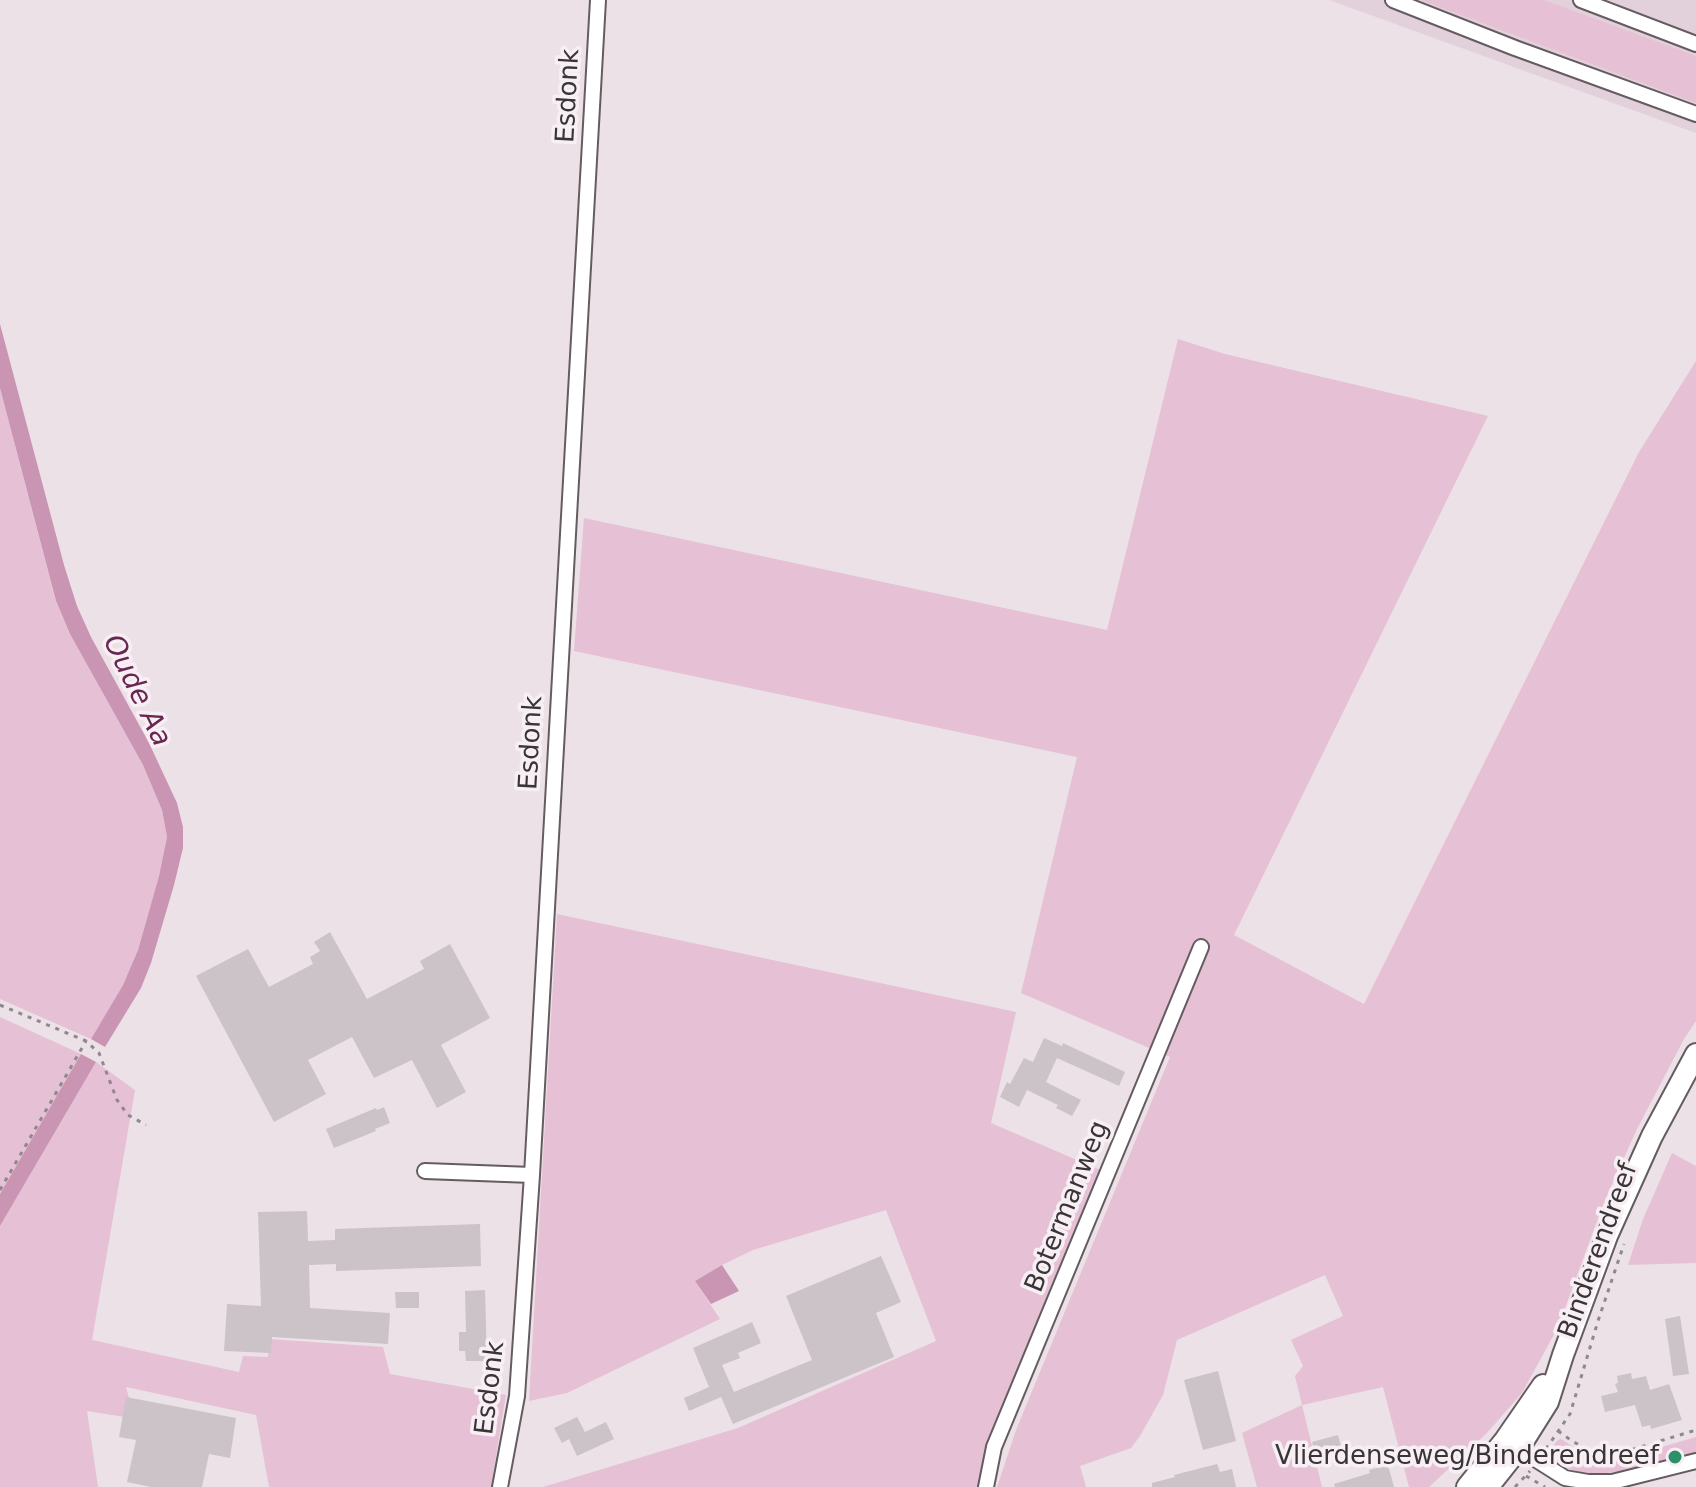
<!DOCTYPE html>
<html>
<head>
<meta charset="utf-8">
<style>
	body { margin:0 }
	canvas { display:block; background:#ebe1e6 }
</style>
</head>
<body>
<canvas width="1696" height="1487"></canvas>
<script>
const c = document.querySelector('canvas').getContext('2d');
c.lineJoin = 'round';
function fill(path, color) {
  c.fillStyle = color;
  c.fill(path, 'evenodd');
}
function poly(rows) {
  const path = new Path2D();
  for (const r of rows) {
    path.moveTo(r[0], r[1]);
    for (let i = 2; i < r.length; i += 2) path.lineTo(r[i], r[i + 1]);
  }
  return path;
}
function trace(path, color, width, dash) {
  c.strokeStyle = color;
  c.lineWidth = width;
  c.lineCap = dash ? 'butt' : 'round';
  c.setLineDash(dash || []);
  c.stroke(path);
}
function drawText(font, color, halo, rows, align = 'center') {
  c.font = font + ' "DejaVu Sans",sans-serif';
  c.lineWidth = 7;
  c.setLineDash([]);
  c.textBaseline = 'middle';
  c.strokeStyle = halo;
  c.fillStyle = color;
  for (const [text, x, y, turn = 0] of rows) {
    c.save();
    c.translate(x, y);
    c.rotate((+turn || 0) * Math.PI / 180);
    c.textAlign = isNaN(turn) ? turn : align;
    if (halo) c.strokeText(text, 0, 0);
    c.fillText(text, 0, 0);
    c.restore();
  }
}
fill(poly([
	[1329,0,1696,0,1696,133]
]), '#e2d1da');
fill(poly([
	[1421,0,1544,0,1696,56,1696,103],
	[1178,339,1225,354,1488,416,1234,935,1364,1004,1639,452,1696,361,1696,1021,1684,1039,1637,1129,1604,1202,1558,1327,1522,1393,1486,1434,1429,1487,1409,1487,1383,1387,1302,1405,1322,1487,1257,1487,1242,1433,1302,1405,1295,1376,1303,1366,1291,1340,1343,1316,1325,1275,1177,1340,1163,1395,1140,1436,1131,1448,1080,1466,1086,1487,997,1487,1016,1430,1170,1057,1021,993,1077,757,574,651,584,518,1107,630],
	[0,388,56,602,70,634,143,765,162,810,167,837,159,876,138,950,123,985,91,1039,0,999],
	[557,914,1016,1012,991,1123,1100,1170,992,1433,977,1487,543,1487,738,1428,936,1341,886,1210,753,1250,722,1265,695,1281,720,1319,567,1393,529,1401],
	[0,1017,81,1054,0,1194],
	[96,1062,135,1090,92,1340,239,1372,243,1356,268,1357,269,1339,383,1347,390,1374,506,1395,491,1487,269,1487,256,1415,126,1387,129,1398,125,1417,87,1411,98,1487,0,1487,0,1226],
	[1672,1153,1696,1166,1696,1263,1628,1265,1643,1219],
	[1696,1437,1696,1456,1615,1472,1590,1475,1563,1467,1545,1456,1558,1440,1561,1439,1589,1457,1617,1460]
]), '#e6c0d5');
fill(poly([
	[0,324,64,565,77,606,91,637,149,743,177,803,183,827,183,848,174,885,151,963,141,988,105,1047,91,1039,123,985,138,950,159,876,167,837,162,810,143,765,70,634,56,601,0,388],
	[81,1054,96,1062,0,1226,0,1194],
	[722,1265,739,1291,711,1304,695,1281]
]), '#ca95b3');
fill(poly([
	[330,932,367,999,424,969,420,961,450,944,490,1018,441,1045,466,1092,437,1108,412,1060,374,1078,352,1037,308,1060,326,1094,274,1122,196,976,248,949,269,987,313,964,310,957,320,951,314,942],
	[1044,1038,1062,1046,1063,1043,1125,1072,1119,1086,1057,1058,1046,1082,1081,1100,1072,1116,1056,1108,1058,1105,1027,1090,1019,1107,1000,1097,1007,1082,1010,1084,1024,1058,1033,1062],
	[384,1107,390,1123,375,1129,376,1131,334,1148,326,1129,376,1108,377,1110],
	[307,1211,308,1241,335,1240,335,1229,480,1224,481,1266,336,1271,336,1264,309,1265,310,1308,390,1313,388,1344,272,1337,271,1353,224,1351,227,1304,261,1306,258,1212],
	[881,1256,901,1302,876,1313,894,1357,733,1424,721,1397,689,1411,684,1398,709,1387,693,1348,752,1322,761,1343,738,1353,740,1358,722,1365,734,1392,812,1360,786,1296],
	[485,1290,487,1361,466,1361,465,1351,459,1351,459,1332,466,1332,465,1291],
	[395,1292,419,1292,419,1308,396,1308],
	[1680,1316,1689,1374,1673,1376,1665,1319],
	[1218,1371,1236,1441,1203,1450,1184,1380],
	[1631,1373,1632,1379,1646,1376,1650,1390,1669,1384,1682,1420,1651,1429,1650,1425,1642,1427,1635,1405,1605,1412,1601,1396,1618,1392,1615,1384,1618,1383,1617,1376],
	[126,1397,236,1418,230,1458,209,1454,202,1487,151,1487,127,1482,136,1440,119,1437],
	[577,1417,585,1432,606,1422,614,1439,577,1456,569,1439,562,1443,554,1428],
	[1338,1435,1343,1453,1317,1460,1312,1442],
	[1217,1464,1220,1472,1232,1469,1236,1487,1152,1487,1152,1483,1175,1477,1174,1475],
	[1388,1465,1394,1487,1335,1487,1334,1484,1370,1473,1369,1470]
]), '#ccc3c8');
const minor = poly([
	[1393,0,1515,48,1696,114],
	[1581,0,1696,44],
	[425,1171,532,1175],
	[1513,1445,1565,1478,1588,1482,1612,1482,1696,1461],
	[500,1487,517,1396,532,1175,598,0],
	[986,1487,994,1447,1201,947]
]);
const secondary = poly([
	[1467,1487,1505,1440,1543,1385],
	[1488,1487,1519,1448,1548,1402,1563,1355,1607,1236,1652,1136,1696,1054]
]);
trace(minor, '#645c60', 18);
trace(secondary, '#645c60', 24);
trace(poly([
	[0,1005,86,1041,99,1053,117,1100,128,1115,146,1125],
	[0,1190,86,1041],
	[1558,1431,1572,1441,1590,1451,1614,1452,1634,1449,1696,1430],
	[1546,1449,1570,1414,1598,1321,1624,1244],
	[1526,1476,1545,1487],
	[1515,1487,1530,1471]
]), '#8f888c', 3, [4, 6]);
trace(minor, '#fff', 14);
trace(secondary, '#fff', 20);
for (const [x, y, r, color] of [
	[1675,1457,8,"#2d906b"]
]) {
  const dot = new Path2D();
  dot.arc(x, y, r, 0, 2 * Math.PI);
  c.fillStyle = color;
  c.fill(dot);
  trace(dot, '#f8eff4', 3);
}
drawText('26px', '#393537', '#f8eff4', [
	["Esdonk",569,96,-87],
	["Esdonk",532,743,-87],
	["Botermanweg",1068,1207,-68],
	["Binderendreef",1599,1251,-70],
	["Esdonk",491,1388,-83]
]);
drawText('26px', '#393537', '#f8eff4', [
	["Vlierdenseweg/Binderendreef",1659,1457]
], 'right');
drawText('italic 28px', '#672750', '#f8eff4', [
	["Oude Aa",136,691,64]
]);
</script>
</body>
</html>
